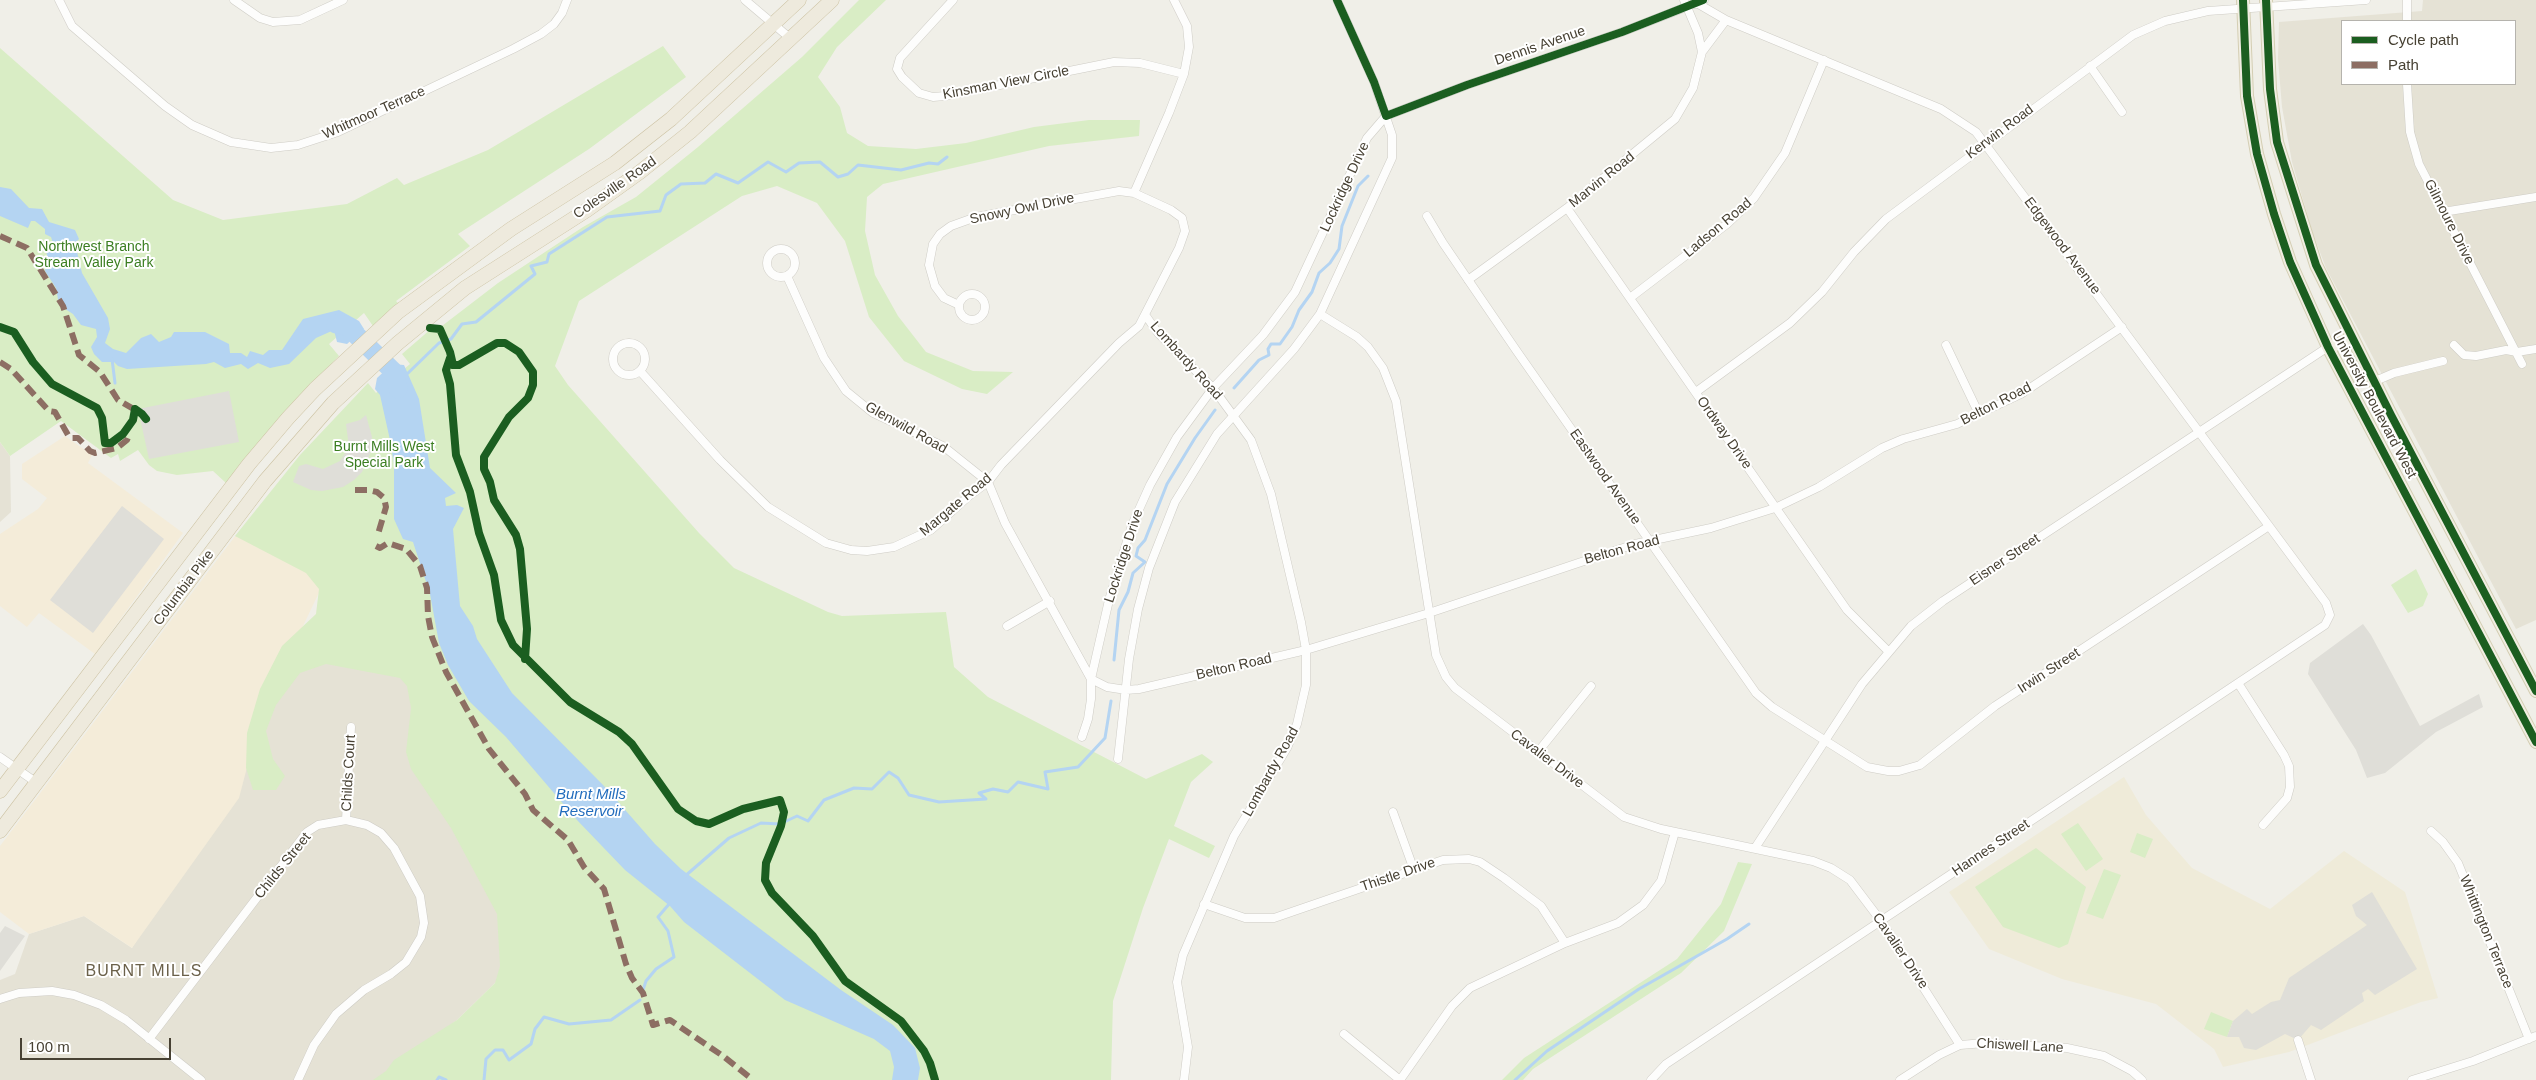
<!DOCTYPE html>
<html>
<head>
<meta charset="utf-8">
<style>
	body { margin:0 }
	#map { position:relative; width:2536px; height:1080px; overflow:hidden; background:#f0efe8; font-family:Arial,sans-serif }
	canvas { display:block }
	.legend { position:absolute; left:2341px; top:20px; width:175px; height:65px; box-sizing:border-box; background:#fff; border:1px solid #b5b3ad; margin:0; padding:6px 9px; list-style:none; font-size:15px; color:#474133 }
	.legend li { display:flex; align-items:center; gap:10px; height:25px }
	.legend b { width:25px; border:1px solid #b5b3ad }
	.scale { position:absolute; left:20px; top:1038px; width:151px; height:22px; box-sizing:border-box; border:2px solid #474133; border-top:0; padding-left:6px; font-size:15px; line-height:18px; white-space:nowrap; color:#474133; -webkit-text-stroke:4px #fff; paint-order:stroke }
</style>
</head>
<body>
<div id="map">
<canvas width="2536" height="1080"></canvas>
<ul class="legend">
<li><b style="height:6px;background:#1b5e20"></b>Cycle path</li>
<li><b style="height:6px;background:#8d6e63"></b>Path</li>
</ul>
<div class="scale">100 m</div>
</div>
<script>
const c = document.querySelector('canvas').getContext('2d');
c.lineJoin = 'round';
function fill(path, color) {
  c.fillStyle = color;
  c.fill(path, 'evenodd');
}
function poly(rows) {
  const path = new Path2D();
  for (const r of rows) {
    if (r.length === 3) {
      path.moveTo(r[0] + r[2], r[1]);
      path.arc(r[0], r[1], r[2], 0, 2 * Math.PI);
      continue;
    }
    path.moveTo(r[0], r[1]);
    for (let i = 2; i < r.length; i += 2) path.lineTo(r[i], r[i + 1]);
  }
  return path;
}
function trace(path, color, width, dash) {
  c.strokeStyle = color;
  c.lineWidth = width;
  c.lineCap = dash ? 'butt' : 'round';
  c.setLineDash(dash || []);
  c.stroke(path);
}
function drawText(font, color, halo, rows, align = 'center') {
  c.font = font + ' Arial,sans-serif';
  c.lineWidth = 4;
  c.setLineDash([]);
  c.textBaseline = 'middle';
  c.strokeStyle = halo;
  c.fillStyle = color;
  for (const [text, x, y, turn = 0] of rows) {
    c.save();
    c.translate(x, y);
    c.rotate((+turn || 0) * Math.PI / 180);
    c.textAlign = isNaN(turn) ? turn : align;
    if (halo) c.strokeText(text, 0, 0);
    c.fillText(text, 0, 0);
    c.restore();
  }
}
fill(poly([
	[2423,0,2536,0,2536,620,2516,629,2326,268,2313,234,2292,162,2282,107,2278,59,2279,22,2422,11],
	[2342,21,2515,21,2515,84,2342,84],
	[0,442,10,456,11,512,0,522],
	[335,644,404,669,509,927,497,981,457,1020,383,1080,0,1080,0,980,15,974,29,934,84,916,132,948,261,714,282,670]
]), '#e5e2d5');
fill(poly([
	[65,436,92,455,88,463,183,533,95,654,39,613,27,627,0,606,0,534,38,509,47,498,22,479,22,464],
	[236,535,325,580,261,714,239,798,132,948,84,916,29,934,0,912,0,846]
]), '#f4ecd9');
fill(poly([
	[2124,777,2146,815,2192,868,2270,909,2344,851,2405,892,2438,998,2421,1002,2289,1052,2223,1067,2214,1049,2156,1004,2062,979,1989,949,1949,892]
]), '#efebd9');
fill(poly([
	[859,0,886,0,837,47,818,77,840,107,847,133,868,146,916,149,966,143,1034,127,1089,120,1140,120,1139,136,1049,146,883,184,867,197,865,231,875,275,898,316,926,352,973,371,1013,372,987,394,962,389,904,361,869,317,845,241,817,203,777,186,742,196,579,301,555,366,568,385,699,533,734,568,828,612,842,616,946,612,954,667,988,697,1146,779,1202,754,1213,762,1191,782,1174,826,1215,846,1209,858,1169,839,1143,908,1113,1001,1111,1080,373,1080,386,1071,394,1060,457,1020,495,983,500,966,497,914,451,828,411,769,406,752,411,708,407,686,400,678,326,664,300,673,276,705,266,731,273,759,285,776,276,790,253,790,246,768,247,733,260,689,282,646,316,614,319,589,306,573,235,536,300,455,368,383,376,393,410,364,402,354,424,335,435,325,438,329,498,283,583,227,636,197,698,147,802,57],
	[663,46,686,77,589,149,458,234,470,246,396,301,399,304,373,326,364,313,329,344,339,356,291,405,226,483,213,471,177,475,157,471,149,465,138,450,120,461,118,454,111,458,61,421,10,456,0,442,0,48,173,200,223,220,347,204,397,178,404,185,488,150],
	[2416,569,2428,594,2423,606,2408,613,2391,585],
	[2078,823,2103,859,2086,871,2061,834],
	[2137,833,2153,839,2145,858,2130,852],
	[2036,848,2086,887,2068,944,2059,948,2003,927,1975,887],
	[1738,862,1752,864,1724,931,1681,973,1533,1069,1523,1080,1502,1080,1524,1058,1677,959,1721,904],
	[2104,869,2121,875,2103,919,2086,913],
	[2211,1012,2233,1021,2227,1037,2204,1029]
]), '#d9edc5');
fill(poly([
	[229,391,239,442,149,459,138,409],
	[366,415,372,437,372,449,362,472,354,480,343,487,322,491,311,490,293,482,299,466,306,464,323,469,340,461,349,447,346,424,360,420],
	[122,506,164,539,93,633,50,600],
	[2363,624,2371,635,2420,726,2479,694,2483,707,2436,732,2385,773,2367,778,2356,750,2308,674,2310,663],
	[2372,892,2417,969,2375,995,2368,989,2362,993,2364,1001,2321,1030,2311,1025,2298,1040,2285,1034,2256,1050,2244,1048,2239,1037,2227,1037,2233,1021,2247,1009,2252,1014,2271,1002,2280,1000,2289,978,2367,925,2356,916,2352,905],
	[5,926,25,936,0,971,0,933]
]), '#dfded8');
fill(poly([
	[0,187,11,189,29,208,42,209,49,222,75,230,79,239,75,243,82,273,108,318,110,329,105,343,113,349,126,353,141,338,151,334,159,342,171,337,174,332,205,332,229,344,230,353,241,353,247,357,250,351,263,355,269,350,282,350,303,319,339,310,359,321,364,329,347,344,337,342,334,330,316,338,289,364,270,368,258,363,248,369,241,364,225,368,214,362,206,364,127,369,118,366,114,362,102,362,94,354,91,347,97,337,96,329,81,325,73,314,59,305,56,288,45,271,47,254,44,249,51,252,54,246,51,237,45,234,45,229,35,221,31,221,28,228,0,216],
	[392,364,404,365,419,399,430,468,456,493,445,498,446,506,457,505,464,508,453,529,460,606,473,626,477,639,512,693,605,787,655,844,681,869,841,990,893,1025,915,1048,920,1068,918,1080,892,1080,894,1067,890,1051,874,1039,785,1000,684,922,670,906,625,870,577,820,506,737,469,701,448,665,439,643,430,594,413,542,403,539,394,519,394,464,390,440,380,395,375,389,377,378]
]), '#b4d4f2');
trace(poly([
	[112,359,115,383],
	[406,375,439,343,451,339,462,324,476,322,535,274,531,266,547,262,549,254,607,217,660,211,666,195,681,184,705,183,716,174,738,183,768,162,786,172,799,163,820,162,838,177,848,174,858,165,901,170,929,163,938,164,947,157],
	[1234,388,1259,360,1269,355,1268,349,1271,344,1280,344,1292,327,1299,310,1312,292,1319,273,1330,263,1339,249,1342,226,1358,186,1368,176],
	[1114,660,1119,610,1128,592,1133,573,1145,562,1136,556,1138,548,1145,540,1167,484,1195,438,1215,410],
	[684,877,729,838,761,823,780,824,797,816,808,821,824,800,854,788,872,789,889,772,898,778,909,795,939,802,986,799,979,793,993,789,1008,792,1018,782,1048,789,1045,772,1078,767,1105,738,1111,701],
	[643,990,646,981,656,969,674,957,668,931,658,917,670,903],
	[437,1080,439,1077,446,1080],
	[484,1080,486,1059,495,1050,503,1050,509,1060,531,1044,535,1029,544,1017,569,1024,611,1020,640,1000],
	[1515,1080,1547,1051,1639,989,1727,939,1749,924]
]), '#b4d4f2', 3);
trace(poly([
	[336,324,339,323,348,327,395,373,398,389]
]), '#b4d4f2', 19);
const minor = poly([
	[59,0,72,26,165,106,192,125,231,142,271,148,298,145,338,132,513,49,541,34,554,24,562,13,567,0],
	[234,0,260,18,273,22,300,20,343,0],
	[745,0,791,39],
	[953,0,900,58,897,69,902,77,919,93,933,97,945,96,1114,62,1140,63,1184,74],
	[2407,21,2407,0],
	[1702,52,1726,20],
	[2090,66,2122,112],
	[2407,84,2410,132,2419,164,2522,364],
	[1134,193,1169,113,1184,74,1189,47,1187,26,1174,0],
	[1567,208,1847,610,1889,652],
	[2443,212,2536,197],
	[1427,216,1443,243,1516,350,1756,693,1772,707,1867,767,1888,771,1899,771,1920,765,1995,706,2269,526],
	[781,263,14],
	[787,276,824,358,846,391,873,413,943,446,988,482,1005,523,1091,679],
	[1468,280,1567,208,1675,119,1693,88,1702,52,1698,33,1684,0],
	[972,307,13],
	[1630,298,1727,224,1754,198,1785,153,1824,60],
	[1320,314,1357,337,1368,347,1383,368,1396,401,1436,655,1446,677,1455,688,1624,817,1661,829,1813,861,1831,868,1850,880,1881,921,1960,1045],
	[1146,316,1158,333,1213,388,1251,440,1271,494,1301,622,1306,650,1306,685,1297,724,1287,748,1234,836,1183,955,1177,982,1188,1047,1184,1080],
	[629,359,16],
	[1946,345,1979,414],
	[2454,345,2464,355,2476,356,2506,350,2517,352,2536,349],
	[640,371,720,460,768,507,826,543,851,550,867,551,894,547,931,530,969,496,988,482,1001,465,1119,343,1139,326,1179,248,1185,231,1182,218,1171,210,1134,193,1119,191,976,217,951,226,940,234,933,244,929,265,935,286,944,298,959,305],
	[2373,382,2394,373,2443,361],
	[1696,392,1790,323,1822,292,1854,252,1886,219,2133,35,2165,21,2208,11,2366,0],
	[1007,626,1050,601],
	[1091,679,1107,687,1126,690,1139,689,1306,650,1429,613,1635,544,1711,528,1775,508,1819,487,1882,448,1903,439,1957,424,2021,394,2122,327],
	[2238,683,2284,755,2289,766,2290,787,2287,798,2263,825],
	[1082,737,1088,719,1091,699,1091,679,1109,600,1132,525,1150,485,1177,437,1213,388,1263,335,1295,292,1367,138,1386,116,1467,85,1622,32,1696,3],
	[1537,753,1591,686],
	[0,757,37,783],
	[1118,759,1129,659,1138,609,1149,568,1175,502,1217,434,1294,349,1320,314,1392,158,1392,135,1374,82,1337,0],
	[1393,812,1414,870],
	[346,820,351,727],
	[2431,831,2443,842,2458,863,2529,1039],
	[1755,848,1862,684,1911,626,1943,601,2328,347],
	[1204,904,1245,918,1274,918,1443,860,1469,859,1480,862,1504,878,1541,906,1565,943],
	[0,999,19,993,52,991,74,995,101,1005,126,1020,201,1080],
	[1344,1034,1400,1080],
	[149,1039,307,832,318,825,346,820,367,825,381,833,394,848,420,896,424,923,421,937,406,962,391,974,364,990,336,1014,314,1045,298,1080],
	[2298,1040,2311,1080],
	[1400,1080,1452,1006,1470,988,1565,943,1618,923,1643,905,1661,881,1675,832],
	[1651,1080,1666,1064,2325,625,2330,615,2326,603,2269,526,1976,132,1941,109,1726,20,1695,2],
	[1900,1080,1939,1055,1960,1045,1985,1043,2067,1048,2104,1056,2132,1071,2142,1080],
	[2412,1080,2473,1061,2536,1036]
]);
const tertiary = poly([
	[1696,3,1703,0]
]);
const primary = poly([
	[2243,0,2247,96,2257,154,2274,214,2290,262,2328,347,2536,742],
	[2266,0,2270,89,2277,142,2316,265,2391,415,2536,691],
	[2328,347,2352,340]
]);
const trunk = poly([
	[0,791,249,464,288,418,315,389,398,312,511,229,615,163,671,119,799,0],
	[0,831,265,481,333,403,398,343,465,288,587,210,640,172,690,132,832,0]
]);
trace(minor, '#ceccc5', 9);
trace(tertiary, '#ceccc5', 11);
trace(primary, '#d4ceb3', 14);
trace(trunk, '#cbc0a0', 15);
trace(minor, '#fdfdfc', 8);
trace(tertiary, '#fdfdfc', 10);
trace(primary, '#f1eee2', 12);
trace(trunk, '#eeeadd', 14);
trace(poly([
	[0,236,27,248,63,306,79,355,100,372,118,400,137,411],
	[0,362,11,369,49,411,55,412,68,435,71,438,78,438,90,451,95,453,117,448,127,440,129,435],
	[355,490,368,490,377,492,384,498,386,507,378,534],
	[376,546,380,548,388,543,406,549,420,566,427,588,428,616,432,637,446,672,489,749,525,794,533,810,568,840,584,867,604,889,626,964,632,978,643,993,653,1025,670,1020,723,1056,753,1080]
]), '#8d6e63', 6, [12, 6]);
trace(poly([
	[1337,0,1374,82,1386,116,1467,85,1622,32,1703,0],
	[2243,0,2247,96,2257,154,2274,214,2290,262,2328,347,2536,742],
	[2266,0,2270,89,2277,142,2316,265,2391,415,2536,691],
	[0,327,14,332,33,362,52,384,97,408,102,418,105,443,111,443,123,434,133,420,135,409,142,414,146,419],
	[430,328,440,329,450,352,453,365,459,365,497,343,505,343,519,352,533,372,533,385,528,398,509,417,484,457,484,469,490,482,494,500,516,535,520,549,527,629,525,659],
	[450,358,446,370,450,384,456,455,470,492,479,533,494,575,501,620,513,645,570,702,619,732,632,744,678,809,696,821,709,824,743,809,780,800,784,812,781,826,766,863,765,880,772,893,813,936,845,981,901,1021,924,1051,930,1063,935,1080]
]), '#1b5e20', 8);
drawText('14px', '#474133', '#fff', [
	["Dennis Avenue",1540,46,-19],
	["Kinsman View Circle",1006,83,-11],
	["Whitmoor Terrace",374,113,-24],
	["Kerwin Road",2000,132,-37],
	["Marvin Road",1602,180,-39],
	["Lockridge Drive",1345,187,-65],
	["Colesville Road",615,188,-35],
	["Snowy Owl Drive",1022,209,-12],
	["Gilmoure Drive",2449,222,63],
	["Ladson Road",1718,228,-40],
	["Edgewood Avenue",2062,246,53],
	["Lombardy Road",1186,361,48],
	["Belton Road",1996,404,-27],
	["University Boulevard West",2374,405,62],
	["Glenwild Road",906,428,29],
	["Ordway Drive",1724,433,55],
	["Eastwood Avenue",1605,477,55],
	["Margate Road",956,505,-40],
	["Belton Road",1622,550,-15],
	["Lockridge Drive",1124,556,-72],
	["Eisner Street",2005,560,-34],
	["Columbia Pike",184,588,-53],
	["Belton Road",1234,667,-13],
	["Irwin Street",2049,671,-33],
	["Cavalier Drive",1547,759,37],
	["Lombardy Road",1271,772,-61],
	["Childs Court",349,773,-87],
	["Hannes Street",1991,848,-34],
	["Childs Street",283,866,-51],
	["Thistle Drive",1398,875,-19],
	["Whittington Terrace",2486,932,68],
	["Cavalier Drive",1900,951,56],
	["Chiswell Lane",2020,1046,3]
]);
drawText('14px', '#3b7e21', '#fff', [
	["Northwest Branch",94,247],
	["Stream Valley Park",94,263],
	["Burnt Mills West",384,447],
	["Special Park",384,463]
]);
drawText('italic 15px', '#236dbd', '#fff', [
	["Burnt Mills",591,795],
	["Reservoir",591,812]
]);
c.letterSpacing = '1px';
drawText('16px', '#6b614a', '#fff', [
	["BURNT MILLS",144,972]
]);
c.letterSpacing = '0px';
</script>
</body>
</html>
